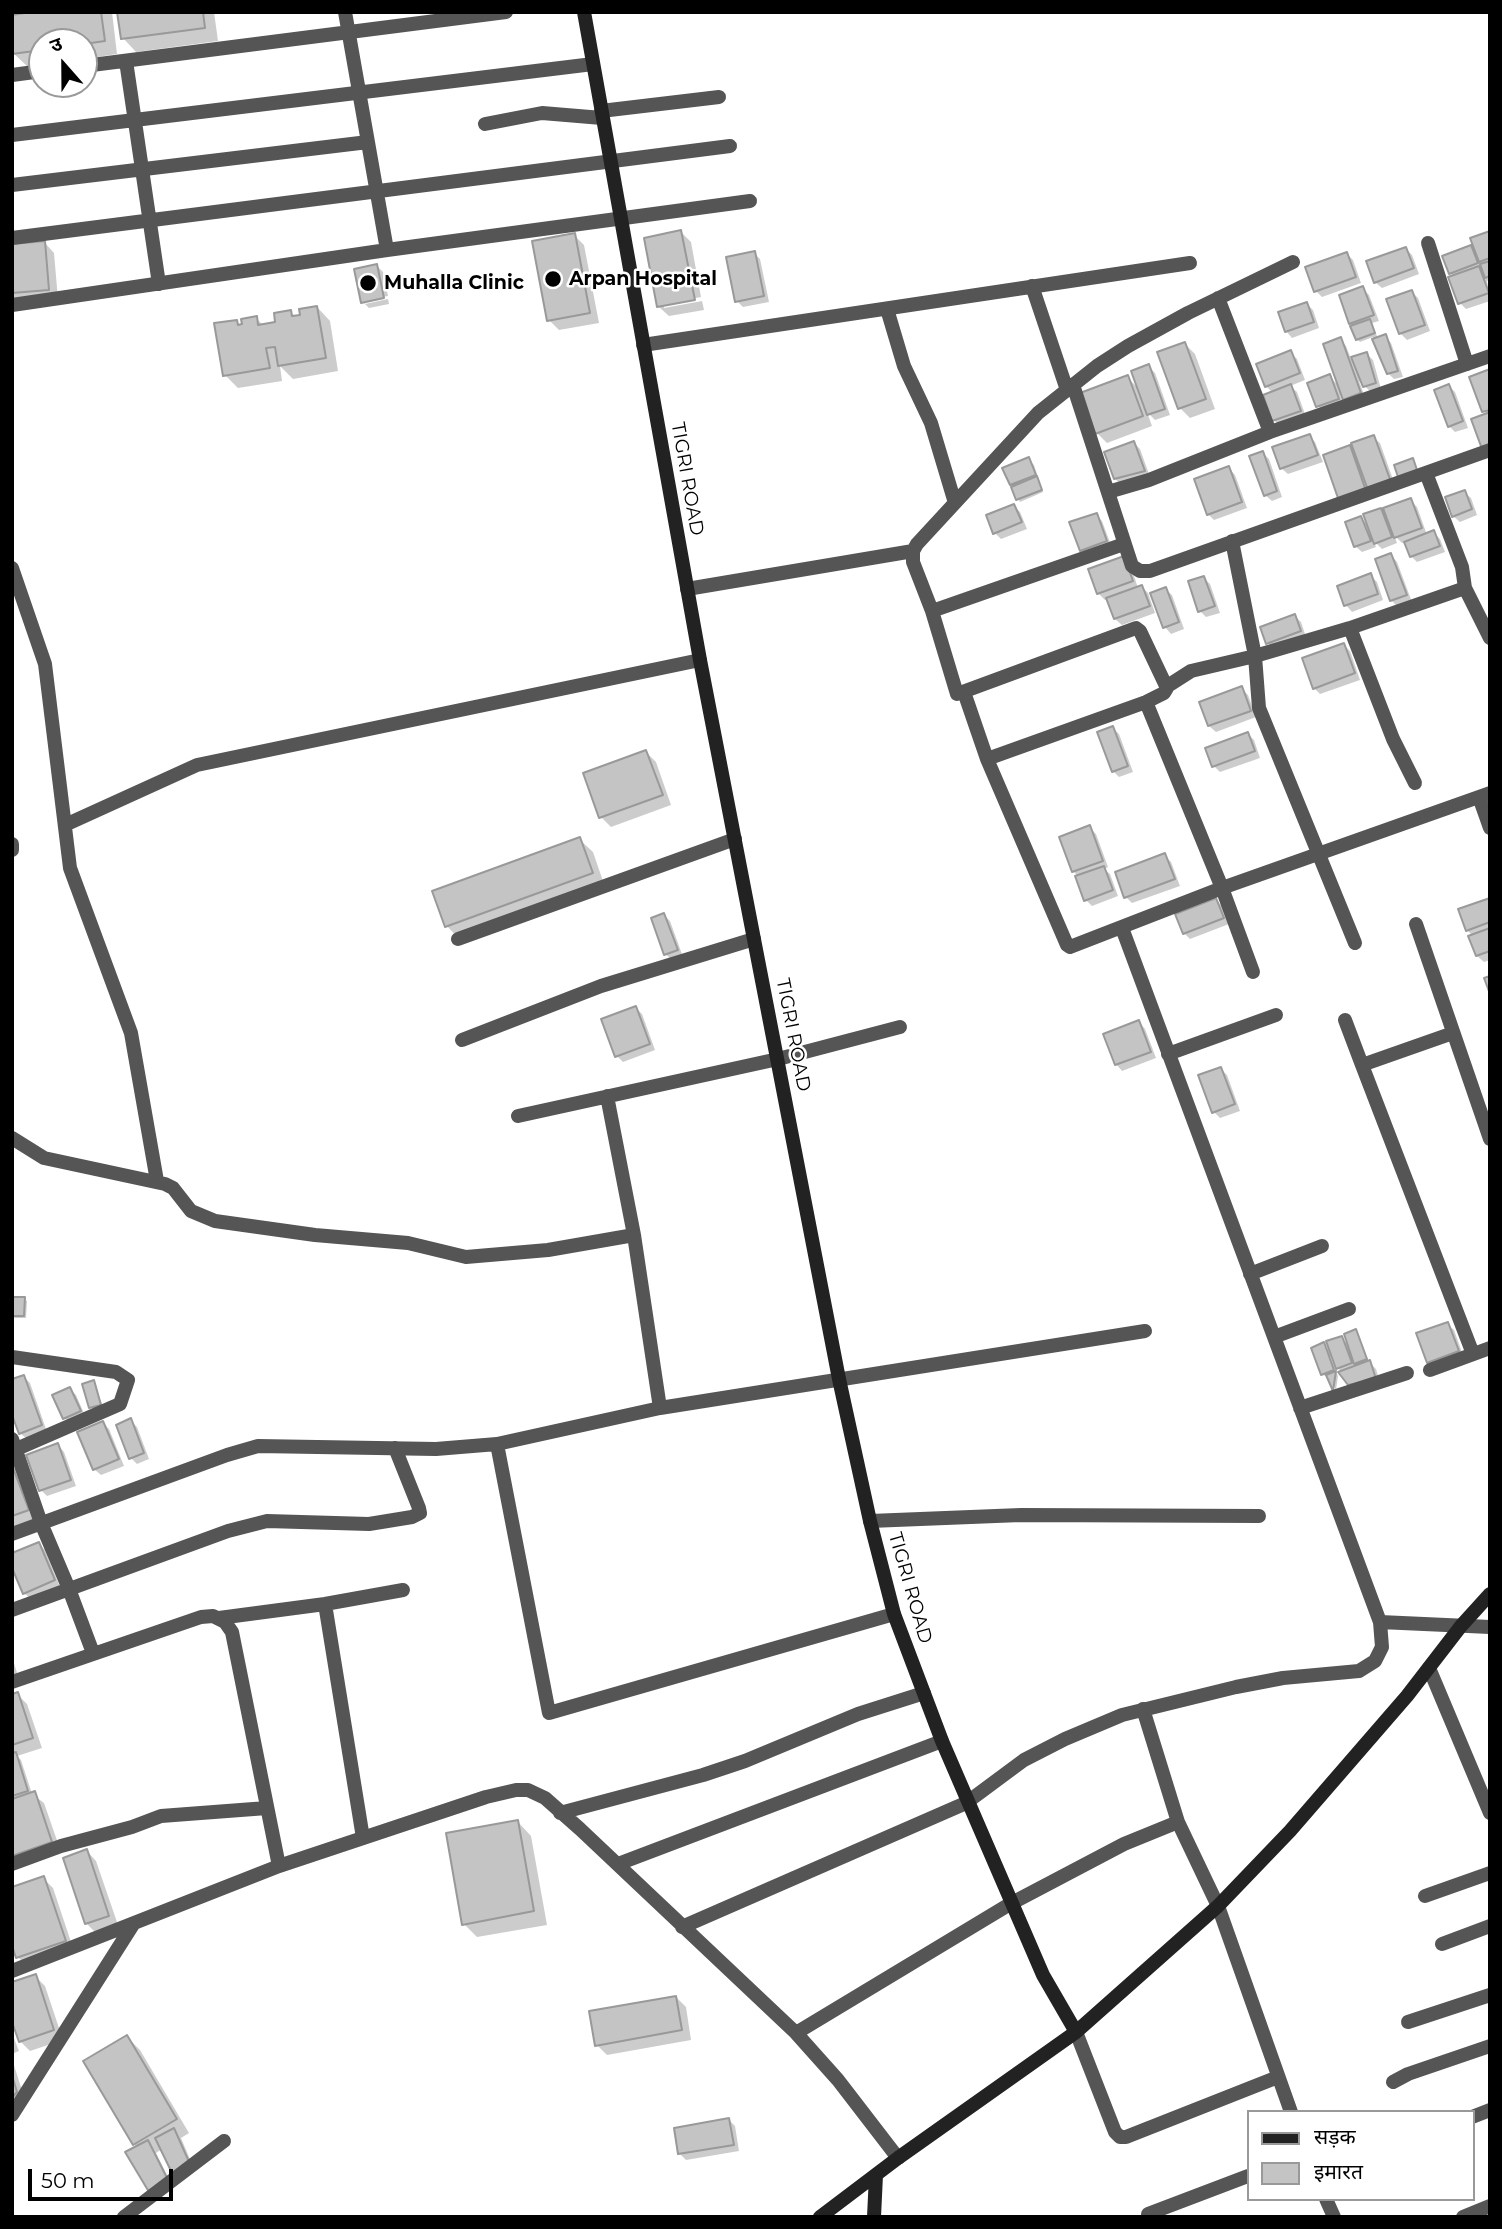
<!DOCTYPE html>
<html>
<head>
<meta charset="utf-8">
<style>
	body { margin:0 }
	#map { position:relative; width:1502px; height:2229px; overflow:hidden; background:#fff; font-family:Montserrat,"Noto Sans Devanagari",sans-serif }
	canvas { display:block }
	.frame { position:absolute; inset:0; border:14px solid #000; pointer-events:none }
	.legend { position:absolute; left:1247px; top:2110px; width:228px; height:91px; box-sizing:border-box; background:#fff; border:2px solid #999; margin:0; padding:9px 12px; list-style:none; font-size:21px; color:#000 }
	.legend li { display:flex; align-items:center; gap:14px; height:35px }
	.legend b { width:35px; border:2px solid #999 }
	.north { position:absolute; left:28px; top:28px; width:70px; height:70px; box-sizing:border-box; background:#fff; border:2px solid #999; border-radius:50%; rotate:339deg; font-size:19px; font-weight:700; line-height:28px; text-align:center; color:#000 }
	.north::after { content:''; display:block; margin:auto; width:24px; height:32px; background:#000; clip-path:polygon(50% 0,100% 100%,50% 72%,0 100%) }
	.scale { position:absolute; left:28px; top:2169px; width:145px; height:32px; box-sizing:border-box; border:4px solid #000; border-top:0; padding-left:9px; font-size:21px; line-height:24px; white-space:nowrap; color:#000; -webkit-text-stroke:5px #fff; paint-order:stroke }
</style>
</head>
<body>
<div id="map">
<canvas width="1502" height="2229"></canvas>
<div class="frame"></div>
<ul class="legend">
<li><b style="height:9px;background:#222"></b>सड़क</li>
<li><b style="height:19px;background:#c4c4c4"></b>इमारत</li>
</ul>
<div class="north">उ</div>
<div class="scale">50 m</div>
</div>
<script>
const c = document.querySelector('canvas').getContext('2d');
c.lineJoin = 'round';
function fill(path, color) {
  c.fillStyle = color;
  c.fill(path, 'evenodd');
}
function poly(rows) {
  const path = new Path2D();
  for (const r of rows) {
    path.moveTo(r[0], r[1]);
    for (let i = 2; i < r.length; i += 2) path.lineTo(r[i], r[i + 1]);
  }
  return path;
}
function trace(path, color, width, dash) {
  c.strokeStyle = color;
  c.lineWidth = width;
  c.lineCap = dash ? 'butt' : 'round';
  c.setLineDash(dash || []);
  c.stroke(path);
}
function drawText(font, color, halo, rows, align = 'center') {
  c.font = font + ' Montserrat,sans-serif';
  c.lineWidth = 5;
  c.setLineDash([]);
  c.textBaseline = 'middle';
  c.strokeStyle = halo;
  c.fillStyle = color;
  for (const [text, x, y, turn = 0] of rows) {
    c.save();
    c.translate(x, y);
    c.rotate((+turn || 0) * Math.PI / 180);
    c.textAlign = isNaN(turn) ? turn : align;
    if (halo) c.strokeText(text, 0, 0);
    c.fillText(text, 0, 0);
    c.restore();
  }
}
fill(poly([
	[44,12,112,12,117,54,84,59,84,42,42,42,42,64,27,66,13,53],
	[119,12,214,12,218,41,136,52,123,38],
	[681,232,691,242,701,297,664,304,664,308,702,301,704,310,669,316,659,307],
	[1490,233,1490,280,1487,281,1490,301,1466,309,1460,303,1454,277,1451,273,1471,247,1478,255],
	[574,235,584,245,599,323,559,330,549,320],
	[45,243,54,253,58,299,12,303,12,246],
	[1406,249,1412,255,1419,274,1382,288,1375,282],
	[754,253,760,259,769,302,743,307,737,301],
	[1347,254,1353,260,1361,283,1322,297,1316,291],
	[377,266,383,272,388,296,365,300,365,304,388,299,389,304,369,308,363,302],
	[1362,288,1369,295,1379,321,1372,323,1378,339,1385,336,1391,343,1403,377,1394,379,1388,373,1373,337,1360,342,1357,339,1354,326,1350,323],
	[1412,292,1418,298,1430,331,1407,340,1400,333],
	[1307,304,1313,310,1319,328,1292,338,1286,331],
	[317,307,330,321,338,371,293,379,280,366,282,381,238,388,225,375,236,322,241,326,256,318,264,326,277,324,290,312,295,317,302,316],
	[1340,339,1346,346,1351,359,1367,354,1373,360,1381,389,1371,392,1359,381,1366,400,1351,405,1340,395,1344,405,1324,412,1318,406,1329,376,1340,387],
	[1185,344,1195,354,1215,409,1190,418,1180,408],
	[1290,352,1297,359,1305,380,1290,386,1297,392,1306,417,1280,426,1274,420,1273,393,1266,386],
	[1148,366,1155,373,1170,415,1155,420,1147,412,1152,426,1107,443,1097,433,1127,377,1139,389],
	[1449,386,1455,392,1468,428,1455,432,1449,426],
	[1309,436,1315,442,1323,462,1288,474,1281,468],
	[1373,437,1380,443,1396,488,1347,506,1349,447,1357,455],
	[1134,443,1140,449,1150,477,1122,485,1115,479],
	[1263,453,1269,459,1282,497,1272,501,1265,495],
	[1028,459,1034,465,1043,492,1020,502,1011,484],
	[1229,468,1235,475,1247,508,1214,520,1208,514],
	[1464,492,1471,498,1477,515,1460,522,1453,516],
	[1410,500,1417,507,1427,535,1433,532,1440,539,1445,552,1417,562,1411,556,1406,542,1402,543,1394,535,1397,543,1382,549,1373,540,1376,547,1362,552,1355,546,1361,518,1370,527,1381,510,1389,517],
	[1014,506,1020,512,1027,529,1001,539,995,533],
	[1096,515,1102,521,1112,548,1087,556,1081,550],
	[1391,555,1397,562,1412,602,1398,607,1392,601,1377,560],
	[1130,564,1138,588,1142,587,1148,593,1155,613,1122,625,1115,619,1108,598,1105,600,1098,593],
	[1370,575,1377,582,1383,600,1352,612,1346,605,1339,587],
	[1204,578,1210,584,1220,613,1206,617,1200,611],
	[1165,589,1172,595,1184,629,1171,634,1165,627,1152,594],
	[1295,616,1301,622,1306,637,1274,649,1268,643],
	[1344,645,1350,651,1360,680,1320,694,1314,688],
	[1241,688,1248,695,1256,717,1216,732,1209,726],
	[1113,728,1119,734,1133,772,1119,777,1113,771],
	[1248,734,1254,740,1260,758,1220,772,1214,766],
	[646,752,656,762,671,805,611,827,601,817],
	[1089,827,1096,834,1108,867,1104,869,1110,874,1118,896,1092,906,1086,900,1079,877,1073,871],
	[579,839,593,852,605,887,460,940,447,926,434,892],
	[1165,856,1171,862,1180,886,1132,903,1126,897],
	[1216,900,1222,906,1229,924,1190,939,1184,933],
	[1490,900,1490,960,1484,962,1477,956,1471,937,1473,936,1467,930],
	[664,915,670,921,683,957,672,961,666,954,653,919],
	[636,1008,642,1014,655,1050,623,1062,617,1056],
	[1139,1022,1145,1029,1156,1058,1122,1071,1116,1064],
	[1221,1069,1227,1075,1240,1111,1220,1118,1214,1112],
	[24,1299,27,1301,26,1318,15,1318,12,1316],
	[1447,1324,1454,1330,1464,1358,1435,1368,1428,1362],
	[1356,1332,1369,1362,1376,1369,1381,1385,1342,1372,1338,1368,1333,1355,1330,1357,1338,1376,1336,1390,1328,1375,1325,1376,1322,1374,1324,1345,1332,1353,1341,1338,1350,1346],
	[24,1377,30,1383,47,1432,27,1439,20,1433],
	[94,1382,103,1407,94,1410,91,1407],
	[70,1389,76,1395,86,1418,71,1424,65,1418,55,1395],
	[131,1421,137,1427,149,1459,137,1464,131,1458],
	[103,1423,109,1429,124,1466,101,1475,94,1469],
	[58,1445,64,1452,76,1486,47,1496,41,1490],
	[12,1465,20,1473,38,1520,12,1529],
	[39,1544,45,1550,60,1587,31,1599,24,1593],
	[12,1657,21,1685,12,1688],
	[17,1694,27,1704,42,1748,17,1756,21,1760,32,1794,44,1803,61,1852,12,1868,12,1696],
	[518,1822,531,1836,547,1925,477,1937,464,1924],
	[87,1851,96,1861,118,1925,96,1933,86,1923],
	[43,1878,53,1888,74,1951,28,1967,18,1957],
	[35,1976,45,1986,63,2040,30,2051,20,2041],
	[676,1997,686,2007,691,2040,607,2055,597,2045],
	[12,2033,19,2051,12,2054],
	[127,2037,140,2050,189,2133,181,2138,195,2171,162,2149,156,2153,173,2187,134,2144,85,2062],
	[12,2059,26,2103,12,2120],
	[729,2120,735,2126,739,2151,686,2160,680,2154]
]), '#0003');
const building = poly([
	[31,12,101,12,105,41,84,44,84,42,42,42,42,50,12,54,12,15,31,12],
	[117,12,203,12,205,28,121,39,117,12],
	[681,230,695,300,657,307,644,238,681,230],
	[1490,231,1490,258,1479,262,1470,238,1490,231],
	[575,233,590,313,547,321,532,241,575,233],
	[45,241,49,290,12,293,12,244,45,241],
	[1471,245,1478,263,1449,274,1442,256,1471,245],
	[1406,247,1414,268,1374,283,1366,261,1406,247],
	[755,251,764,296,735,302,726,257,755,251],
	[1347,252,1356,277,1314,292,1305,267,1347,252],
	[1490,261,1490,276,1485,278,1480,264,1490,261],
	[377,264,384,298,361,303,354,269,377,264],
	[1479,266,1489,293,1458,304,1448,277,1479,266],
	[1363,286,1374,315,1349,324,1339,295,1363,286],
	[1412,290,1425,325,1399,334,1386,299,1412,290],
	[1307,302,1314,322,1285,332,1278,312,1307,302],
	[317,306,326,358,278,366,275,347,266,348,270,368,223,376,214,323,237,320,238,325,242,324,241,319,257,316,258,325,275,322,274,313,291,310,292,316,300,315,299,309,317,306],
	[1370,319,1375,333,1356,340,1350,326,1370,319],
	[1386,334,1398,371,1387,374,1372,339,1386,334],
	[1341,337,1361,393,1343,400,1323,344,1341,337],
	[1185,342,1206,399,1178,409,1157,352,1185,342],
	[1291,350,1300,373,1265,387,1256,364,1291,350],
	[1367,352,1376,383,1363,387,1351,357,1367,352],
	[1149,364,1165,409,1147,415,1131,371,1149,364],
	[1490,369,1490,410,1482,412,1469,377,1490,369],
	[1330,374,1339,399,1316,407,1307,383,1330,374],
	[1128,375,1143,416,1095,434,1080,393,1128,375],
	[1291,384,1301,411,1272,421,1263,395,1291,384],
	[1449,384,1463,421,1448,427,1434,390,1449,384],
	[1490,412,1490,446,1482,449,1471,419,1490,412],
	[1310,434,1318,455,1280,469,1272,447,1310,434],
	[1374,435,1391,482,1368,490,1351,443,1374,435],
	[1134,441,1145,471,1114,479,1104,452,1134,441],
	[1350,445,1366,491,1339,501,1323,455,1350,445],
	[1263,451,1277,491,1264,496,1249,456,1263,451],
	[1029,457,1036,475,1010,485,1002,468,1029,457],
	[1413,458,1418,473,1399,480,1394,465,1413,458],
	[1229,466,1242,502,1207,515,1194,479,1229,466],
	[1037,476,1042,490,1016,500,1011,487,1037,476],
	[1465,490,1472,509,1452,517,1445,497,1465,490],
	[1411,498,1422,528,1394,538,1383,508,1411,498],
	[1014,504,1022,522,993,534,986,515,1014,504],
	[1381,508,1392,537,1374,544,1363,514,1381,508],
	[1097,513,1107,541,1080,551,1069,522,1097,513],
	[1361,516,1371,541,1354,547,1345,522,1361,516],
	[1434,530,1440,546,1410,557,1404,542,1434,530],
	[1391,553,1407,595,1390,601,1375,559,1391,553],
	[1124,556,1133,581,1097,594,1088,569,1124,556],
	[1371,573,1378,594,1344,606,1337,586,1371,573],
	[1204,576,1215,606,1198,612,1188,581,1204,576],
	[1142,585,1150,606,1114,619,1106,598,1142,585],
	[1166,587,1179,622,1163,628,1150,593,1166,587],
	[1295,614,1301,631,1266,644,1260,627,1295,614],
	[1344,643,1355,673,1313,689,1302,658,1344,643],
	[1242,686,1251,711,1208,726,1199,702,1242,686],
	[1113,726,1128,766,1112,772,1097,732,1113,726],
	[1248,732,1255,751,1212,767,1205,748,1248,732],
	[646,750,663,795,599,818,583,773,646,750],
	[1090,825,1103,861,1072,872,1059,837,1090,825],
	[580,837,593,873,445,927,432,891,580,837],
	[1165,853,1175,879,1124,898,1115,872,1165,853],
	[1104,866,1113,890,1084,901,1075,876,1104,866],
	[1216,898,1224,918,1183,934,1175,914,1216,898],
	[1490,898,1490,922,1466,931,1458,909,1490,898],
	[664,913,678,950,664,955,651,918,664,913],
	[1490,928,1490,951,1476,956,1468,936,1490,928],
	[1490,976,1490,994,1484,978,1490,976],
	[636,1006,650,1044,615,1057,601,1019,636,1006],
	[1139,1020,1151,1052,1115,1065,1103,1034,1139,1020],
	[1221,1067,1235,1104,1212,1113,1198,1075,1221,1067],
	[12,1297,25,1297,24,1316,12,1316,12,1297],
	[1448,1322,1459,1351,1427,1363,1416,1333,1448,1322],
	[1356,1329,1367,1359,1354,1364,1344,1334,1356,1329],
	[1342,1336,1352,1363,1336,1369,1326,1341,1342,1336],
	[1324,1342,1334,1370,1321,1375,1311,1348,1324,1342],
	[1370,1360,1376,1379,1348,1385,1338,1372,1370,1360],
	[1336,1371,1333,1391,1326,1375,1336,1371],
	[24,1375,42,1425,19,1434,12,1415,12,1379,24,1375],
	[94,1380,101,1405,89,1408,82,1384,94,1380],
	[70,1387,81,1411,63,1419,52,1395,70,1387],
	[131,1418,144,1453,129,1459,116,1425,131,1418],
	[103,1421,119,1459,93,1470,77,1432,103,1421],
	[58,1443,71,1480,39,1491,26,1455,58,1443],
	[12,1465,29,1510,12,1516,12,1465],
	[39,1542,55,1580,23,1594,12,1568,12,1553,39,1542],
	[18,1692,33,1738,12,1745,12,1694,18,1692],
	[16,1752,28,1791,12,1796,12,1753,16,1752],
	[35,1791,52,1842,12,1856,12,1799,35,1791],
	[518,1820,534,1911,462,1925,446,1833,518,1820],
	[87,1849,109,1916,85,1924,63,1858,87,1849],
	[44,1876,66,1941,16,1958,12,1946,12,1887,44,1876],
	[36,1974,54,2030,19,2042,12,2022,12,1982,36,1974],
	[676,1996,682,2030,595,2046,589,2011,676,1996],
	[127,2035,177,2119,133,2145,83,2061,127,2035],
	[12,2075,17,2092,12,2098,12,2075],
	[729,2118,734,2145,678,2154,674,2128,729,2118],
	[174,2128,190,2164,173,2175,155,2138,174,2128],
	[148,2140,168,2180,149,2192,125,2152,148,2140]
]);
fill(building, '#c4c4c4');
trace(building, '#999', 2);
trace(poly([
	[345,12,387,250],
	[126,61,159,284],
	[84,66,506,12],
	[12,75,42,71],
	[601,111,719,97],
	[485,124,542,113,602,118],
	[12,135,593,64],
	[12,185,368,142],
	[12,238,730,146],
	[1428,243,1467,364],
	[1032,286,1067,390],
	[1218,298,1270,432],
	[12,305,387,250,750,201],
	[887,309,904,366,931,423,955,503],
	[643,345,1190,263],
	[1073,385,1132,566,1140,571,1150,571,1490,450],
	[1426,473,1462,567,1465,588,1490,638],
	[1108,492,1149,480,1270,432,1490,356],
	[1232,541,1255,656,1259,708,1355,943],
	[12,568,45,664,70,868,131,1033,157,1181],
	[687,589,913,551],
	[932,611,1124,544],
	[1350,628,1393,739,1415,783],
	[1166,687,1191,671,1255,656,1350,628,1465,588],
	[964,692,987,759,1067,945,1070,947,1222,888,1490,793],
	[1146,702,1222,888,1253,972],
	[987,759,1146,702,1164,693,1167,688,1140,631,1136,628,957,694,932,611,913,562,913,551,917,544,1038,413,1097,366,1128,346,1188,313,1293,262],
	[1479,797,1490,828],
	[65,825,197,765,700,660],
	[12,844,12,850],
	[1416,924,1490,1139],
	[1122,928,1380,1622,1490,1627],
	[458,939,735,839],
	[1345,1020,1362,1065],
	[1453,1033,1362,1065,1473,1354],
	[462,1040,601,986,754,939],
	[1168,1054,1276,1015],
	[607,1096,634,1235,660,1408],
	[518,1116,778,1059,900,1027],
	[12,1138,44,1158,165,1184,173,1188,191,1211,215,1221,315,1235,408,1243,466,1257,548,1250,634,1235],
	[1250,1274,1322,1246],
	[1274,1337,1349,1309],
	[12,1357,116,1372,128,1380,120,1404,12,1451],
	[1430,1370,1490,1348],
	[1300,1408,1407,1373],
	[12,1439,41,1523,69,1589,93,1653],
	[497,1444,549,1713,894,1614],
	[870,1521,1021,1515,1259,1516],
	[12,1534,227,1455,258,1446,436,1449,497,1444,660,1408,1145,1331],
	[325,1604,363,1838],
	[12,1610,228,1531,267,1521,369,1524,412,1517,420,1513,419,1508,395,1448],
	[219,1618,325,1604,403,1590],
	[1429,1668,1490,1813],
	[12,1682,201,1617,213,1616,225,1622,232,1632,279,1866],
	[1143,1709,1178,1822,1218,1906,1291,2112],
	[560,1813,703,1775,745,1761,858,1714,924,1693],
	[12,1864,61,1846,132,1827,161,1816,267,1808],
	[618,1864,942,1741],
	[1425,1896,1490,1873],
	[682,1927,966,1803,1024,1760,1065,1739,1122,1715,1236,1687,1283,1678,1359,1671,1375,1661,1382,1647,1380,1622],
	[1442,1944,1490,1926],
	[12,1971,279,1866,486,1797,516,1790,528,1790,545,1798,580,1829,796,2033,838,2080,898,2158],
	[1408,2022,1490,1995],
	[1076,2032,1115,2132,1120,2137,1126,2137,1278,2077],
	[796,2033,1010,1904,1124,1844,1178,1822],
	[1393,2082,1408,2074,1490,2046],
	[12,2115,134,1923],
	[1472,2117,1490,2110],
	[1326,2199,1334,2217],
	[1148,2214,1248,2176],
	[124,2217,224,2141],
	[1463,2217,1490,2206]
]), '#555', 14);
trace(poly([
	[584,12,700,660,839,1379,870,1521,894,1614,942,1741,1043,1975,1076,2032],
	[820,2217,898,2158,1076,2032,1218,1906,1290,1831,1407,1696,1461,1626,1490,1594],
	[874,2217,876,2175]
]), '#222', 14);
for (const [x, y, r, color] of [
	[553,279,9,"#000"],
	[368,283,9,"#000"]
]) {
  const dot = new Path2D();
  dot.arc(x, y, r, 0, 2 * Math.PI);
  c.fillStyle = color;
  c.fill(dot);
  trace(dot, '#fff', 2.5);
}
drawText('bold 19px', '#000', '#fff', [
	["Arpan Hospital",569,279],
	["Muhalla Clinic",384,283]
], 'left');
drawText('19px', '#000', '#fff', [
	["TIGRI ROAD",687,479,80],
	["TIGRI ROAD",793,1035,79],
	["TIGRI ROAD",910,1588,74]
]);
</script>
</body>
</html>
